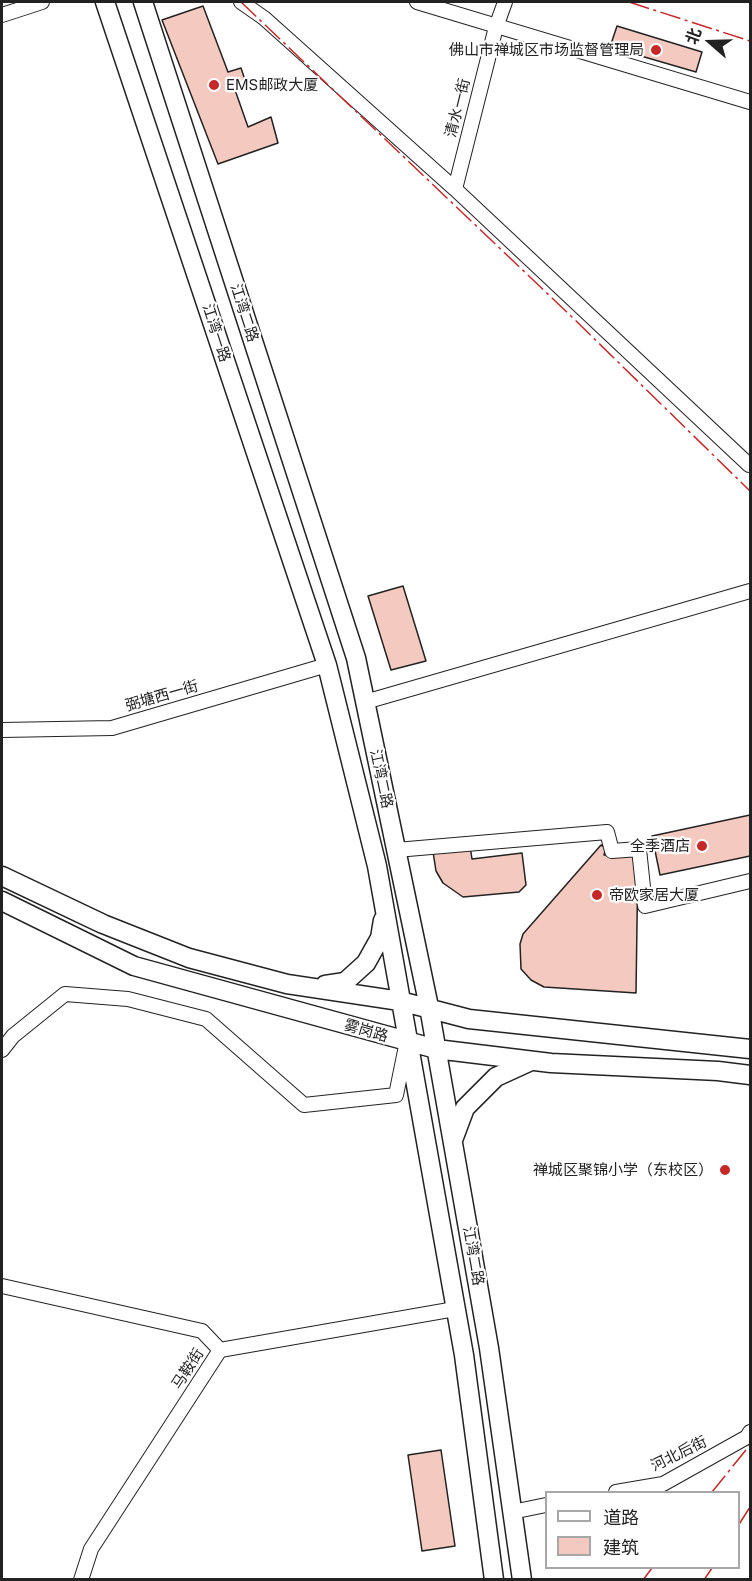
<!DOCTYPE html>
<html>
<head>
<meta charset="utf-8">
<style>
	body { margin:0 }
	#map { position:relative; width:752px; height:1581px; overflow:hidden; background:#fff; font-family:Inter,"Noto Sans SC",sans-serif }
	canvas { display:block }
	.frame { position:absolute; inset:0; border:3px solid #222; pointer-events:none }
	.legend { position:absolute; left:545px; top:1491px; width:195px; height:78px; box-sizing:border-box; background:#fff; border:2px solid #a7a7a7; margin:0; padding:8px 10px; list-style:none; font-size:18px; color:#222 }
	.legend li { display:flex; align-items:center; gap:12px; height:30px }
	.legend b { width:30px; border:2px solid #a7a7a7 }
	.north { position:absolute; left:680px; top:12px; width:60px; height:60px; -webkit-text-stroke:4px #fff; paint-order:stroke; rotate:290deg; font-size:16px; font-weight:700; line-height:24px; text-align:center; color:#222 }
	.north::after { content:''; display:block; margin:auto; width:21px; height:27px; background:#222; clip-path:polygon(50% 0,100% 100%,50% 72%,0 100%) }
</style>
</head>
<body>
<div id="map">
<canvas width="752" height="1581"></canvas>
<div class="frame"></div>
<ul class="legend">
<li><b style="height:8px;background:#fff"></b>道路</li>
<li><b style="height:16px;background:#f3c9c0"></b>建筑</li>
</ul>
<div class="north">北</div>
</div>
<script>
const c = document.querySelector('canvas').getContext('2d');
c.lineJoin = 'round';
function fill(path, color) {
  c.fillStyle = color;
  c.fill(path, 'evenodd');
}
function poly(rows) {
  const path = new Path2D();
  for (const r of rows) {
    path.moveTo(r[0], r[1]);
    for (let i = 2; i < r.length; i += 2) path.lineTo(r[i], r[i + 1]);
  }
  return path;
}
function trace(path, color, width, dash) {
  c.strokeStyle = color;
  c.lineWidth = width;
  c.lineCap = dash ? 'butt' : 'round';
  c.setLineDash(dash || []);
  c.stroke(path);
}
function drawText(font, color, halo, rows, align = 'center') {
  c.font = font + ' Inter,"Noto Sans SC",sans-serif';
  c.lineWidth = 4.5;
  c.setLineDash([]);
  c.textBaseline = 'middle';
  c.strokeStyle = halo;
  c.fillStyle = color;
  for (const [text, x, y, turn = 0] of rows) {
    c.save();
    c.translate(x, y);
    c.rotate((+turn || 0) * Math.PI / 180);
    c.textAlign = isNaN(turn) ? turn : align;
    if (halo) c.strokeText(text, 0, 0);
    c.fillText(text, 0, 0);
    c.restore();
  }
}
const building = poly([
	[203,6,228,72,241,68,246,83,234,87,248,127,271,117,278,143,218,164,162,20,203,6],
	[617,26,702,52,696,72,610,47,617,26],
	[403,586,426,661,391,670,368,596,403,586],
	[750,815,750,856,660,875,652,836,750,815],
	[601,845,606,848,604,855,638,856,636,993,544,987,531,980,521,969,520,944,523,934,601,845],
	[470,846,472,859,522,853,526,885,519,892,463,897,443,883,436,871,433,852,470,846],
	[441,1450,455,1546,422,1551,408,1455,441,1450]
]);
fill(building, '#f3c9c0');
trace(building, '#222', 1.5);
const minor = poly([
	[241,2,264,18,455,189,749,465],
	[417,2,750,102],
	[2,15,42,2],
	[455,189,496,27,505,2],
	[365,702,750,591],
	[2,730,112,728,327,665],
	[396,850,607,832,612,851,639,849,645,906,750,881],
	[2,1050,13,1036,65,994,128,999,206,1019,304,1105,396,1095,406,1046],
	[2,1286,202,1331,220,1350],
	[616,1492,663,1484,747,1437,750,1432],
	[512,1512,546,1505],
	[81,1580,91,1549,220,1350,455,1309]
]);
const major = poly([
	[105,2,327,665,377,866,464,1355,494,1580],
	[143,2,356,658,429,1007,489,1348,522,1580],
	[2,876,103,924,189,958,287,984,400,1001,469,1019,750,1049],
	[2,901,134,966,436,1049,551,1063,718,1071,750,1075],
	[325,985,345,982,366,963,380,938,383,920],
	[453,1140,465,1108,496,1077,531,1061]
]);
trace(minor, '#222', 16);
trace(major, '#222', 21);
trace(minor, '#fff', 14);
trace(major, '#fff', 18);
trace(poly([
	[241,2,572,317,750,491],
	[629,2,750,41],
	[712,1492,750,1445],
	[738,1526,750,1507],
	[643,1580,652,1568],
	[704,1580,712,1568]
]), '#c62828', 1.5, [21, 4.5, 3, 4.5]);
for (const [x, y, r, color] of [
	[656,50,6,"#c62828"],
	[214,85,6,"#c62828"],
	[702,846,6,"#c62828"],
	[597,895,6,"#c62828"],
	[725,1170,6,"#c62828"]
]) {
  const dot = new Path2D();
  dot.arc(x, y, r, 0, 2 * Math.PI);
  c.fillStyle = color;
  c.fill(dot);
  trace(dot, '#fff', 2);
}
drawText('15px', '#222', '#fff', [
	["佛山市禅城区市场监督管理局",644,50],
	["EMS邮政大厦",226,85,"left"],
	["全季酒店",690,846],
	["帝欧家居大厦",609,895,"left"],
	["禅城区聚锦小学（东校区）",713,1170]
], 'right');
drawText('15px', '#222', '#fff', [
	["清水一街",458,108,-76],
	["江湾二路",244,313,72],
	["江湾一路",216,333,72],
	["弼塘西一街",162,696,-16],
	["江湾二路",381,779,78],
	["雾岗路",366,1031,16],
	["江湾二路",473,1256,80],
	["马鞍街",188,1369,-57],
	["河北后街",679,1454,-26]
]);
</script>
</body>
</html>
